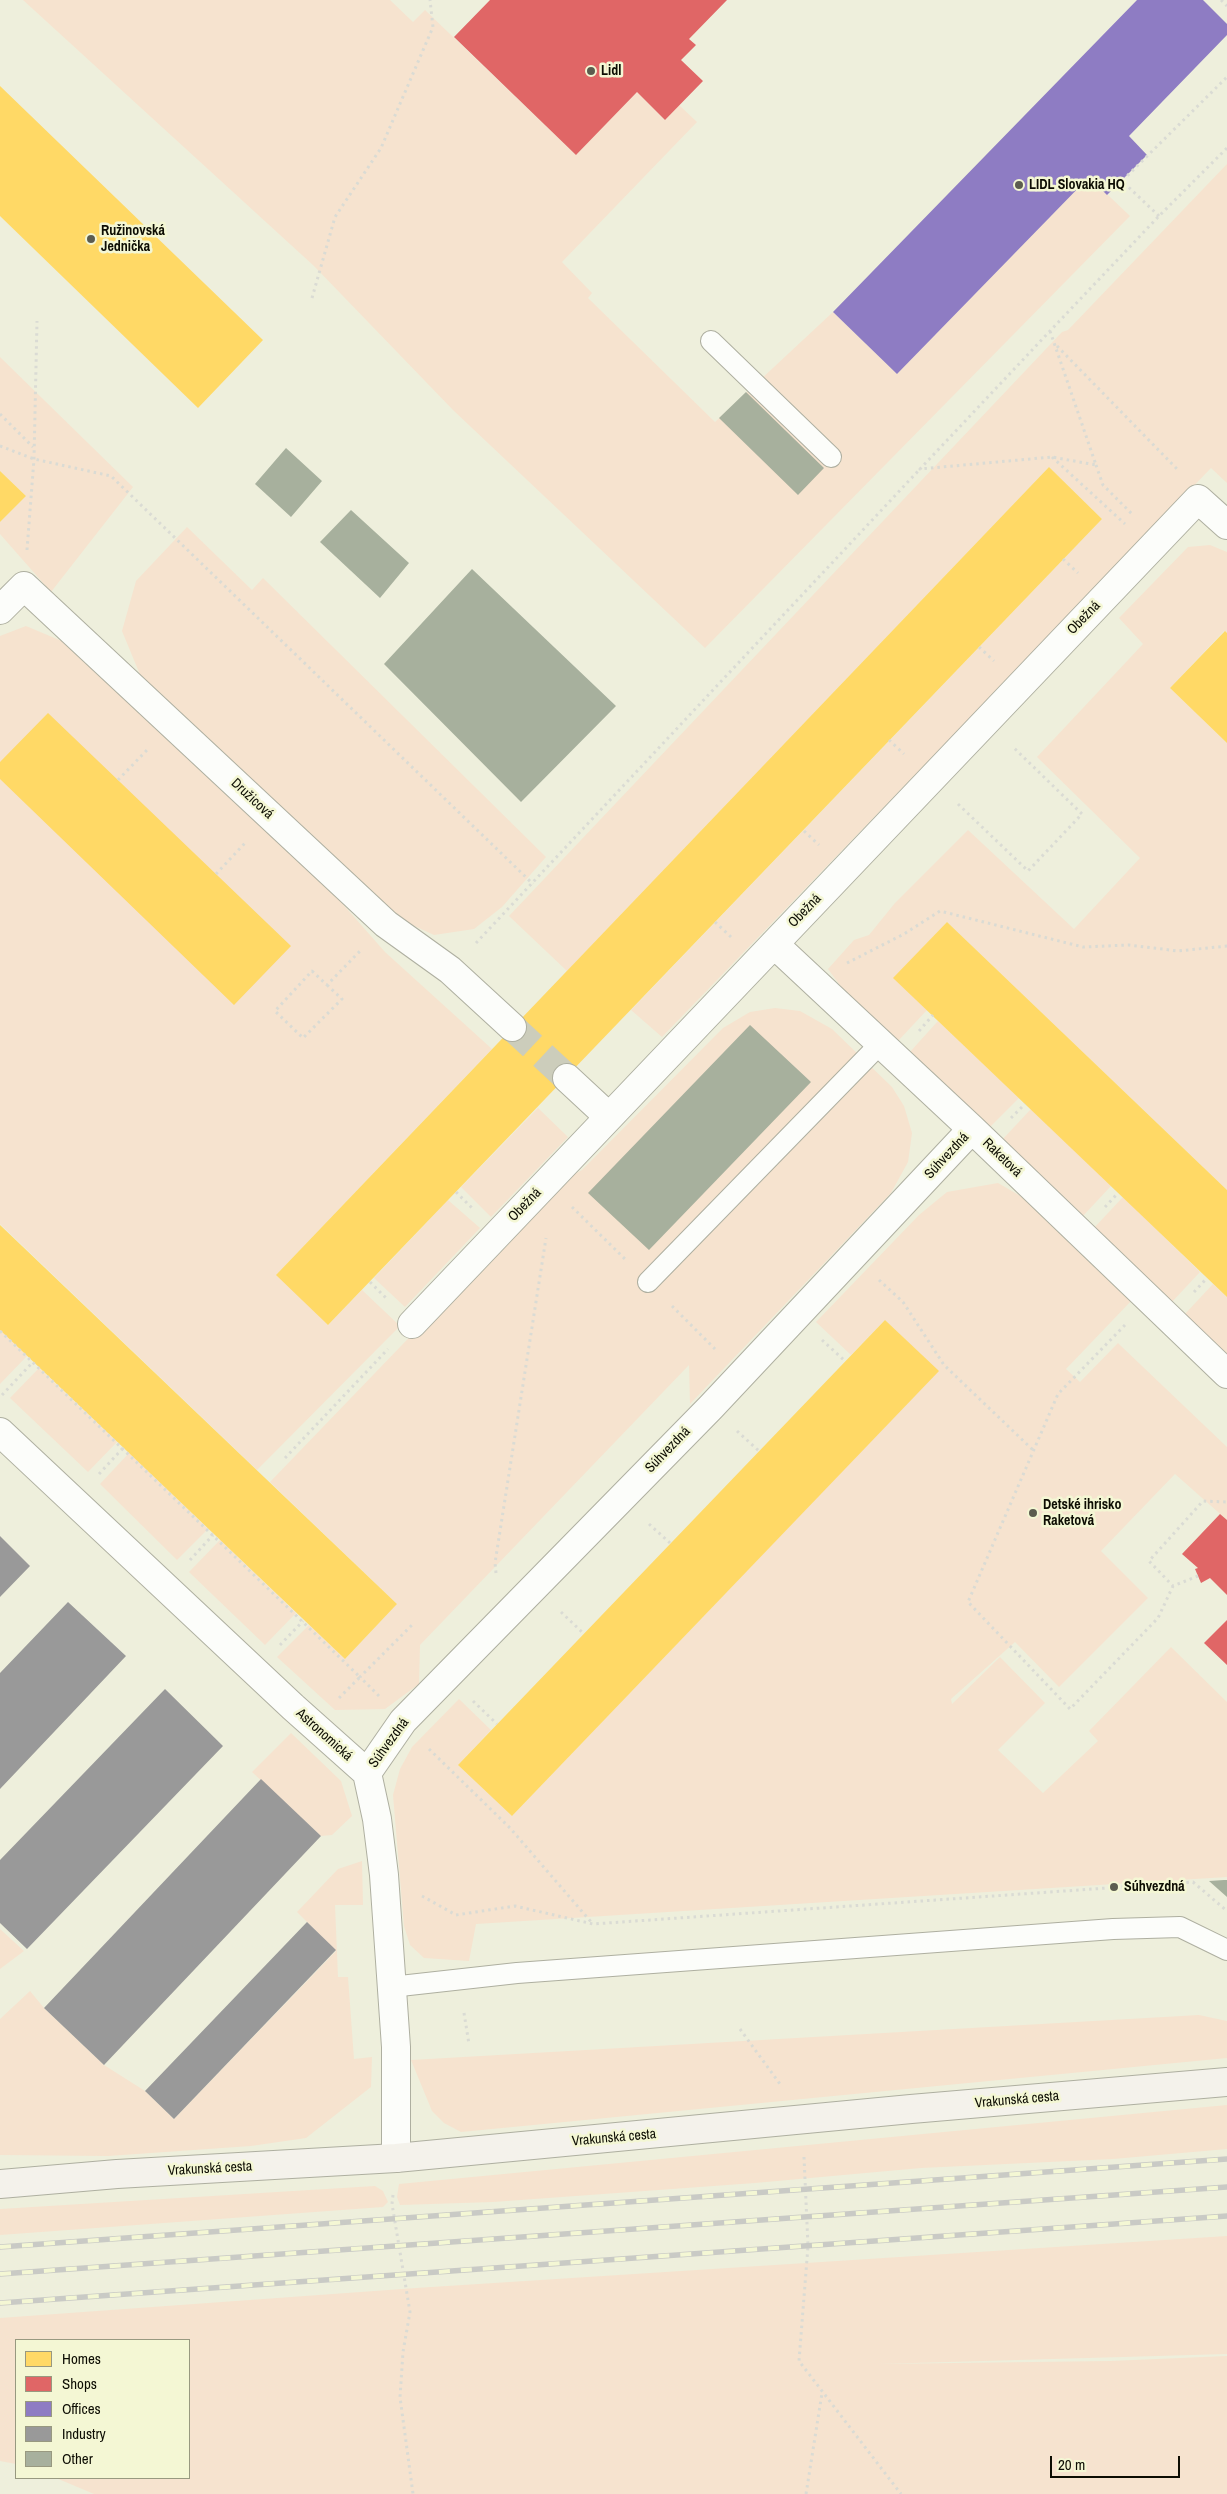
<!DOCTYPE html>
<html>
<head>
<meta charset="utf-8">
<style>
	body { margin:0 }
	#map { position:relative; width:1227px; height:2494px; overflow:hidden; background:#eeefdc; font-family:"Archivo Narrow",sans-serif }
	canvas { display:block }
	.legend { position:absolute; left:15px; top:2339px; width:175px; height:140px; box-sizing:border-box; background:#f4f7d4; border:1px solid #989980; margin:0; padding:6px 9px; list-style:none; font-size:15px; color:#0d0d03 }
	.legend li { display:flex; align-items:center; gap:10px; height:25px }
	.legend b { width:25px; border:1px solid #989980 }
	.scale { position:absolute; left:1050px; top:2456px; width:130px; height:22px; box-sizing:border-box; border:2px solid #0d0d03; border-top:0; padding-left:6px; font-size:15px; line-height:18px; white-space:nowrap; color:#0d0d03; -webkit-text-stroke:4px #f4f7d4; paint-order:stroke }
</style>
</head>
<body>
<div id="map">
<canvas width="1227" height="2494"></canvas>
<ul class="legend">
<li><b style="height:14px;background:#ffd966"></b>Homes</li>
<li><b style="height:14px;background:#e06666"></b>Shops</li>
<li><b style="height:14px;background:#8e7cc3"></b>Offices</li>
<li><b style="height:14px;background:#999"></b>Industry</li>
<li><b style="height:14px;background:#a7b09d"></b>Other</li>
</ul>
<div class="scale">20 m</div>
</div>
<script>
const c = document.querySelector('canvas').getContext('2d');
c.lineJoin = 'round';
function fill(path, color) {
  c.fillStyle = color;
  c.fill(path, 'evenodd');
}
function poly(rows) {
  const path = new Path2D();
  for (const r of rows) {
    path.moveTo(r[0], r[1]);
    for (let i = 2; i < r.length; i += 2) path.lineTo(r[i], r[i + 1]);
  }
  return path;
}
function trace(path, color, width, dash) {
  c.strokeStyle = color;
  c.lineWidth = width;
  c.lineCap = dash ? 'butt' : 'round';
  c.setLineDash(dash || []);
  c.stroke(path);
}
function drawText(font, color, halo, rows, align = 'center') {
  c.font = font + ' "Archivo Narrow",sans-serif';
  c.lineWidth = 5;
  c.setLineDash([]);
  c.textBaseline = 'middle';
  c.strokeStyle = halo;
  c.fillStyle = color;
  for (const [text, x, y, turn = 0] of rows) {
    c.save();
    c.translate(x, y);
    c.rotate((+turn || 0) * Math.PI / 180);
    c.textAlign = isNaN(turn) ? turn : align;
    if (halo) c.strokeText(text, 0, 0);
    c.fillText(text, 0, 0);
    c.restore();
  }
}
fill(poly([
	[23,0,390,0,413,22,425,10,576,155,637,92,665,120,679,105,697,122,562,262,592,293,588,298,715,422,833,312,897,374,1089,177,1130,216,705,648,453,410,314,266],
	[1227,164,1227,483,1211,468,662,1037,631,1010,1102,519,1049,467,567,971,509,916,1062,332,1068,330],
	[0,357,133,487,51,592,0,534,0,522,26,496,0,471],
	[187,527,252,590,263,578,546,857,502,907,474,929,434,935,395,917,141,677,122,631,136,581],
	[1210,545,1227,552,1227,633,1224,631,1170,688,1227,743,1227,1190,947,922,894,978,927,1010,898,1041,847,995,828,969,854,940,869,935,895,903,968,830,1074,929,1140,858,1037,757,1143,644,1119,618,1188,547],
	[26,626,76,647,340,901,385,952,492,1049,277,1274,328,1325,362,1290,400,1326,257,1470,0,1224,0,636],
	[775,1008,800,1011,832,1029,892,1087,904,1106,912,1133,908,1162,891,1193,690,1404,689,1365,420,1645,419,1684,385,1709,335,1710,277,1657,309,1625,345,1659,397,1604,270,1482,557,1184,582,1170,723,1028,750,1012],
	[938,1021,1019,1098,989,1128,909,1053],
	[538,1108,568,1137,491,1217,461,1187],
	[1031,1109,1111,1186,1082,1217,1001,1141],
	[998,1183,1036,1205,1133,1299,1066,1369,1080,1382,1118,1343,1121,1346,1227,1447,1227,1520,1175,1474,1101,1551,1148,1598,1059,1687,1015,1642,951,1699,952,1704,1000,1657,1045,1703,998,1750,1043,1793,1098,1741,1089,1731,1171,1647,1227,1702,1227,1877,476,1924,469,1961,424,1958,410,1945,404,1926,393,1795,400,1769,412,1747,459,1699,491,1730,458,1765,512,1816,938,1371,885,1320,851,1355,816,1322,919,1215,947,1192],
	[1123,1197,1200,1272,1171,1303,1093,1229],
	[448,1200,480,1228,405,1307,374,1278],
	[1213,1284,1227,1297,1227,1356,1184,1315],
	[0,1330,27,1356,0,1384],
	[39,1368,117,1442,88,1472,10,1398],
	[129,1453,208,1529,177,1560,100,1484],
	[220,1540,296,1613,265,1645,189,1572],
	[291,1733,341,1781,352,1816,332,1835,321,1836,252,1772],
	[362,1861,363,1905,335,1905,338,1977,348,1977,354,2059,372,2057,371,2087,306,2138,251,2146,108,2156,0,2155,0,2019,30,1991,44,2008,104,2065,145,2091,174,2119,336,1951,297,1912,338,1869],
	[0,1929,24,1951,0,1969],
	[1199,2015,1227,2021,1227,2058,461,2132,444,2123,432,2111,411,2060],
	[1227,2105,1227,2149,1113,2159,921,2168,755,2183,493,2202,400,2205,397,2197,399,2184],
	[375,2186,383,2191,388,2202,383,2207,0,2235,0,2209],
	[1227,2236,1227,2354,878,2364,1110,2361,1227,2356,1227,2494,94,2494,56,2478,189,2478,189,2340,16,2340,16,2464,0,2461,0,2318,416,2288]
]), '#f6e3cf');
fill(poly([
	[0,86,263,340,198,408,0,216],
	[1049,467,1102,519,328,1325,276,1275],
	[0,471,26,496,0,522],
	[1225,631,1227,633,1227,743,1170,688],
	[48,713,291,946,234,1005,0,779,0,762],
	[947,922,1227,1190,1227,1297,893,978],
	[0,1225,397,1604,345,1659,0,1330],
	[885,1320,939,1371,512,1816,458,1765]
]), '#ffd966');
fill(poly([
	[490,0,727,0,689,39,696,45,681,60,703,81,665,120,637,92,576,155,454,37],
	[1220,1514,1227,1520,1227,1595,1210,1578,1201,1583,1195,1569,1198,1568,1182,1554],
	[1227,1620,1227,1665,1204,1643]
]), '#e06666');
fill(poly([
	[1137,0,1203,0,1227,24,1227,35,1129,136,1147,155,1107,195,1089,177,897,374,833,312]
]), '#8e7cc3');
fill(poly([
	[0,1536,30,1566,0,1597],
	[68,1602,126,1656,0,1789,0,1673],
	[165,1689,223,1746,27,1949,0,1923,0,1860],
	[261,1779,321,1836,104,2065,44,2008],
	[307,1922,336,1950,174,2119,145,2091]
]), '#999');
fill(poly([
	[746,392,824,468,798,495,719,418],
	[286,448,322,481,291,517,255,484],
	[351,510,409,563,380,598,320,542],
	[472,569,616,706,521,802,384,664],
	[750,1025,811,1082,649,1250,588,1193],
	[1224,1880,1227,1880,1227,1897,1209,1881]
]), '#a7b09d');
trace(poly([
	[512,1027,567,1078]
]), '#cccdbb', 28, [28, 14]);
const service = poly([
	[711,341,831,457],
	[648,1282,880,1044],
	[391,1987,517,1973,1113,1929,1180,1927,1227,1950]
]);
const minor = poly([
	[0,610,24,586,386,924,450,970,512,1027],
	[774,944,972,1129,1227,1374],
	[567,1078,609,1117],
	[412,1324,1198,499,1227,525],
	[0,1432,293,1707,367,1773,377,1819,384,1875,396,2047,396,2158],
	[367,1773,403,1721,711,1407,972,1129]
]);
const secondary = poly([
	[0,2184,117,2174,396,2158,911,2109,1227,2082]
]);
trace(service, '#aeafa0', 22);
trace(minor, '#aeafa0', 30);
trace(secondary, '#aeafa0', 30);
trace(poly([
	[1221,0,1227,6],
	[1159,216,1122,181,1227,77],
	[312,298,335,217,381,148,433,27,430,0],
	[1050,331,1096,465,1052,457,920,469,1050,331,1159,216,1227,148],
	[1057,346,1177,469],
	[0,414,33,447],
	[0,446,34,459,111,476,533,884],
	[1052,457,1125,524],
	[1096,465,1103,485,1133,515],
	[27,550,34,459,37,321],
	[1063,559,1078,573],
	[979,647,994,661],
	[889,740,904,754],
	[118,780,147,750],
	[958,804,1028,871,1082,814,1012,746],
	[804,831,819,845],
	[216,874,246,842],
	[715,922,731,937],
	[476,943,920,469],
	[847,963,904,934,940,911,1083,947,1129,945,1178,951,1227,946],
	[327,985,342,999,303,1038,275,1011,312,971,327,985,361,950],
	[919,1031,933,1015],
	[1011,1118,1025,1104],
	[456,1192,472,1208],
	[572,1207,625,1259],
	[1105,1207,1118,1193],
	[879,1280,903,1302,944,1365,1033,1450],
	[370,1282,386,1298],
	[1194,1292,1207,1278],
	[672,1306,715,1349],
	[1125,1325,1058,1394,968,1602,1070,1709,1158,1618,1173,1586],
	[0,1331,360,1677,339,1698],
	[822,1340,845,1361],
	[2,1395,33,1362],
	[737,1431,759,1451],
	[285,1458,388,1349],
	[99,1474,123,1448],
	[649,1524,670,1543],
	[190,1560,213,1535],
	[496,1573,495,1563,546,1238],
	[1198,1576,1173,1586,1149,1561,1203,1501,1227,1502],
	[561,1612,584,1634],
	[280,1645,303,1621],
	[379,1696,360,1677,414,1623],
	[473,1701,497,1724],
	[429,1749,510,1828,592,1923],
	[422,1896,456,1915,515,1906,593,1924,1193,1882,1227,1911],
	[464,2013,469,2044],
	[740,2029,780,2084],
	[804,2157,808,2246,799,2361,901,2494],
	[393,2195,392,2204,410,2312,403,2352,400,2397,413,2494],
	[806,2494,822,2393]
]), '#dadbd4', 3, [2.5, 4]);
trace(service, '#fcfdfa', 20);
trace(minor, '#fcfdfa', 28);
trace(secondary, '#f4f2eb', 28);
const rail = poly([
	[0,2247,1227,2159],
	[0,2274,1227,2187],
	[0,2303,1227,2216]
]);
trace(rail, '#c9cac5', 5.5);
trace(rail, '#f4f7d4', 4, [11]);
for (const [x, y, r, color] of [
	[591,71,5,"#5c5c4f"],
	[1019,185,5,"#5c5c4f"],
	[91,239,5,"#5c5c4f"],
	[1033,1513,5,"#5c5c4f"],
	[1114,1887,5,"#5c5c4f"]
]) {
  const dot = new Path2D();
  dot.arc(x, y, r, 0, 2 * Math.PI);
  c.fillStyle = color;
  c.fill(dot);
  trace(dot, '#f4f7d4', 2);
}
drawText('bold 14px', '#0d0d03', '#f4f7d4', [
	["Lidl",601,71],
	["LIDL Slovakia HQ",1029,185],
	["Ružinovská",101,231],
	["Jednička",101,247],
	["Detské ihrisko",1043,1505],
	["Raketová",1043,1521],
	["Súhvezdná",1124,1887]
], 'left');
drawText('14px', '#0d0d03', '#f4f7d4', [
	["Obežná",1084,618,-46],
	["Družicová",252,799,43],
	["Obežná",805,911,-46],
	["Súhvezdná",947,1156,-47],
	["Raketová",1002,1158,44],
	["Obežná",525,1205,-46],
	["Súhvezdná",668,1450,-46],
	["Astronomická",324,1735,42],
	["Súhvezdná",389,1743,-54],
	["Vrakunská cesta",1017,2100,-5],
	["Vrakunská cesta",614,2138,-5],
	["Vrakunská cesta",210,2169,-3]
]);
</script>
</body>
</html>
